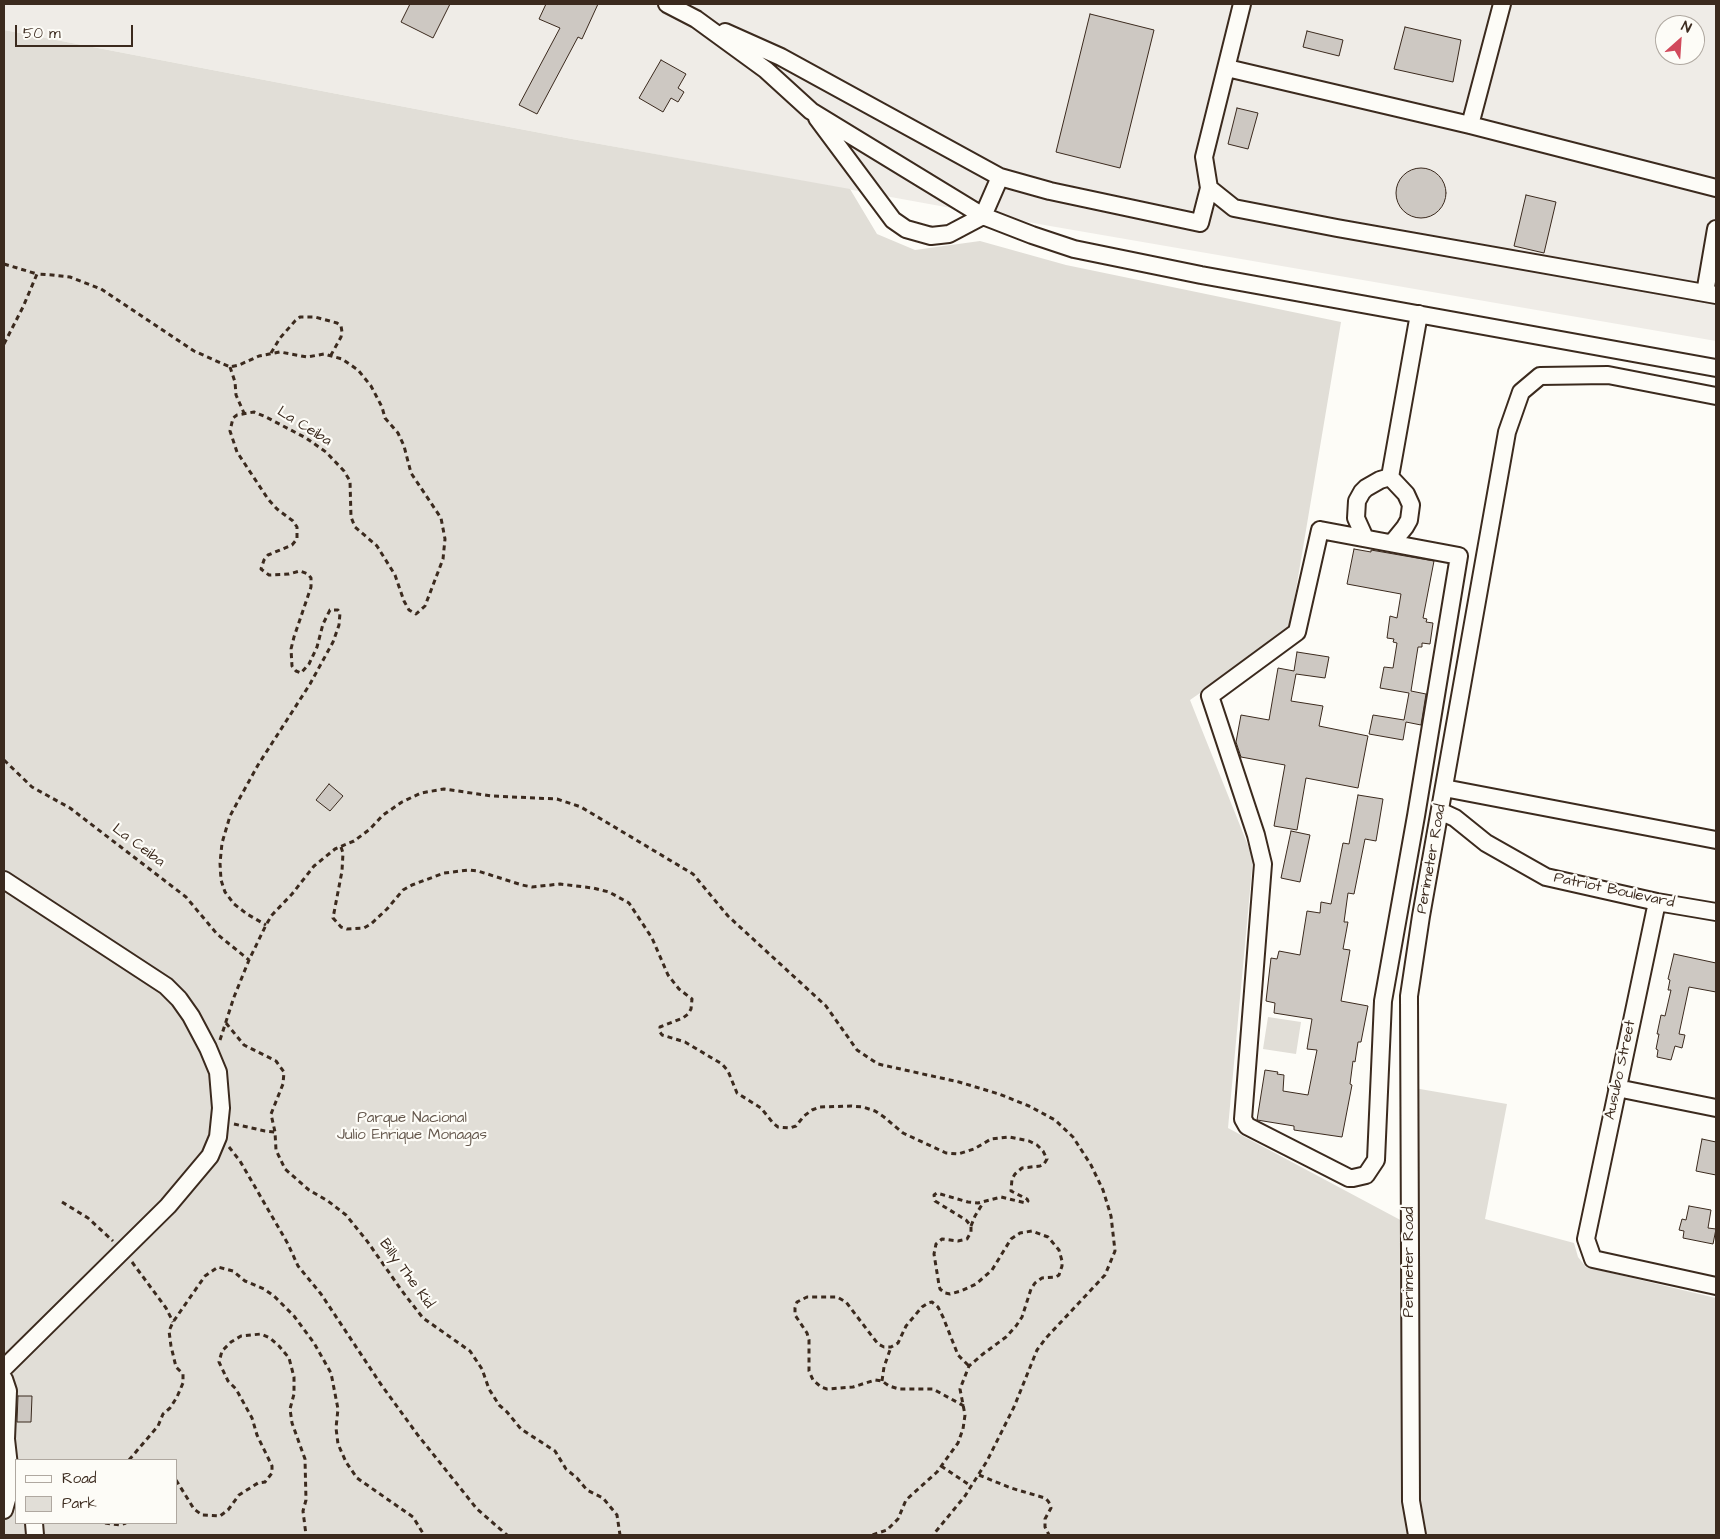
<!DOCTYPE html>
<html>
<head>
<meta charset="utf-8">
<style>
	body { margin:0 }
	#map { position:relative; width:1720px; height:1539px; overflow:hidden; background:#fdfcf7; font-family:"Architects Daughter",sans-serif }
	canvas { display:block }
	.frame { position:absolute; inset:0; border:5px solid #3b2a1e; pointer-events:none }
	.legend { position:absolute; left:15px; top:1459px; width:162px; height:65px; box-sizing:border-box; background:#fdfcf7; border:1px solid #afa8a0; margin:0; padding:6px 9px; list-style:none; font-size:15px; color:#3b2a1e }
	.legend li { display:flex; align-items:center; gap:10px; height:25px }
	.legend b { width:25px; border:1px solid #afa8a0 }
	.north { position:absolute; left:1655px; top:15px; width:50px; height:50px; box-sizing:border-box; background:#fdfcf7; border:1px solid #afa8a0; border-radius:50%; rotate:26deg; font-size:14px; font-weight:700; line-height:20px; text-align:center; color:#3b2a1e }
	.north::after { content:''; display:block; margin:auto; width:18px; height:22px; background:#d1495b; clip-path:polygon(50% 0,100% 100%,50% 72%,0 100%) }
	.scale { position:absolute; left:15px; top:25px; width:118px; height:22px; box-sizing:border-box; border:2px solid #3b2a1e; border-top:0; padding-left:6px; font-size:15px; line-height:18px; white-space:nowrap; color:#3b2a1e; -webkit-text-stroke:4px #fdfcf7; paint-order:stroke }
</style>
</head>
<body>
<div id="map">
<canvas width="1720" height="1539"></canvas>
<div class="frame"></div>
<ul class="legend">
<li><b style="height:6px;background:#fdfcf7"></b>Road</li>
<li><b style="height:14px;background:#e1ded7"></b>Park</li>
</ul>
<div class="north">N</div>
<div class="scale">50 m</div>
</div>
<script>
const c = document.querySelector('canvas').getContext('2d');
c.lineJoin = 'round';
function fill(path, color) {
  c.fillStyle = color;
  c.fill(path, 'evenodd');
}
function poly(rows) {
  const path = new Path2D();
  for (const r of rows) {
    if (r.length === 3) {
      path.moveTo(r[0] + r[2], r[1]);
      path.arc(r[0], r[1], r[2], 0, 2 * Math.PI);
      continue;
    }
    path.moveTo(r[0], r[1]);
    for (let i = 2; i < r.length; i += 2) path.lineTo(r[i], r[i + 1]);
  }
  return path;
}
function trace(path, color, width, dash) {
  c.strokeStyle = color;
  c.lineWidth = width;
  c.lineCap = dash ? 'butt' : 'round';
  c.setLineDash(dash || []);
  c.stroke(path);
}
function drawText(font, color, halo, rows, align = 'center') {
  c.font = font + ' "Architects Daughter",sans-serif';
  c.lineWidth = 4.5;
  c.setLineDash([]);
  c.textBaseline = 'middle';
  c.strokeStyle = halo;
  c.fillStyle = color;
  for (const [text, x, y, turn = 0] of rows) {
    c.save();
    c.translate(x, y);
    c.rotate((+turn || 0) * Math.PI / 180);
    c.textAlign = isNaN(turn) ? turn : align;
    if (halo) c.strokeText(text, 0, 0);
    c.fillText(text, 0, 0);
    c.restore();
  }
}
fill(poly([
	[4,4,1716,4,1716,341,1050,226,572,139,4,30],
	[1665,25,1695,25,1695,55,1665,55]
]), '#efece7');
fill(poly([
	[4,30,572,139,850,189,877,234,915,250,980,241,1066,265,1341,322,1289,631,1190,700,1253,858,1228,1128,1406,1223,1414,1088,1507,1104,1485,1219,1574,1243,1578,1257,1586,1267,1716,1298,1716,1535,4,1535],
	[16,1460,176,1460,176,1523,16,1523],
	[1268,1017,1301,1022,1296,1054,1263,1049]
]), '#e1ded7');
const building = poly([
	[410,4,450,4,433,38,401,22,410,4],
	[546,4,598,4,582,39,578,37,537,114,519,105,560,28,539,19,546,4],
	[1090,14,1154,30,1120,168,1056,152,1090,14],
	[1405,27,1461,40,1453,82,1394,69,1405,27],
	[1307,31,1343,40,1339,56,1303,47,1307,31],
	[661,60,686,74,678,88,684,92,678,102,671,98,663,112,639,98,661,60],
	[1237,108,1258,113,1248,149,1228,144,1237,108],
	[1421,193,25],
	[1526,195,1556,202,1544,253,1514,246,1526,195],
	[1354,549,1371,552,1371,550,1434,561,1423,618,1427,619,1426,622,1433,623,1430,644,1422,643,1422,647,1418,647,1411,691,1426,694,1421,725,1406,722,1403,740,1369,734,1373,715,1404,720,1409,693,1380,688,1384,667,1393,668,1397,643,1393,642,1394,639,1387,638,1390,616,1397,618,1401,594,1347,584,1354,549],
	[1297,652,1329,657,1325,678,1296,674,1291,701,1323,706,1319,726,1368,736,1358,788,1306,778,1297,830,1274,826,1285,765,1241,757,1236,742,1241,715,1269,720,1278,668,1294,671,1297,652],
	[329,784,343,796,330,811,316,800,329,784],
	[1358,795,1383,799,1376,841,1365,839,1354,894,1348,893,1344,922,1348,922,1343,949,1350,950,1341,1001,1368,1006,1361,1042,1358,1042,1355,1062,1353,1061,1350,1084,1352,1085,1342,1137,1294,1130,1294,1126,1257,1120,1265,1070,1278,1072,1277,1074,1284,1075,1283,1091,1308,1095,1317,1050,1307,1049,1312,1019,1274,1013,1275,1003,1266,1001,1271,958,1277,959,1279,951,1300,955,1307,911,1320,913,1321,902,1331,904,1343,843,1349,844,1358,795],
	[1291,831,1310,835,1300,882,1281,878,1291,831],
	[1674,954,1716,963,1716,992,1689,987,1679,1034,1685,1035,1682,1048,1675,1046,1671,1060,1657,1057,1658,1050,1656,1049,1659,1034,1657,1034,1661,1015,1665,1016,1671,990,1668,990,1670,980,1668,979,1674,954],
	[1702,1139,1716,1142,1716,1175,1696,1171,1702,1139],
	[1689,1206,1711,1210,1708,1228,1716,1229,1713,1244,1683,1238,1684,1231,1679,1230,1682,1219,1686,1220,1689,1206],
	[18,1396,32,1396,31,1422,17,1422,18,1396]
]);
fill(building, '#cdc8c2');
trace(building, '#3b2a1e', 1);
const minor = poly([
	[667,4,696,19,766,70,811,111,983,216,1032,235,1074,249,1201,275,1716,368],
	[725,32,781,57,1000,177,1050,191,1200,223,1209,188,1204,157,1242,4],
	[1227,68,1470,125,1716,188],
	[817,118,893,220,906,229,931,236,949,234,983,216,1000,177],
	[1470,125,1502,4],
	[1209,188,1234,208,1337,228,1716,295],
	[1705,293,1716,229],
	[1390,477,1419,314],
	[1390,477,1406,494,1411,505,1409,520,1405,527,1392,543],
	[1320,530,1459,556,1416,816,1383,1001,1376,1160,1366,1175,1353,1178,1349,1178,1247,1126,1243,1119,1263,864,1256,835,1210,696,1297,632,1320,530],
	[1365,538,1356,518,1357,501,1362,492,1366,488,1380,480,1390,477],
	[1444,788,1716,840],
	[1440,811,1455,818,1486,843,1546,877,1657,902,1716,912],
	[4,880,166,986,179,999,191,1016,208,1048,218,1072,221,1108,218,1137,210,1156,168,1206,4,1368],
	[1657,902,1586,1239,1593,1259,1716,1286],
	[1617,1088,1716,1108],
	[4,1379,8,1391,6,1439,10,1475,10,1489,4,1510],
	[34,1523,35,1535],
	[1417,1535,1411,1501,1409,996,1421,916,1507,432,1521,392,1540,376,1608,375,1716,396]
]);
trace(minor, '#3b2a1e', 20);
trace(poly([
	[4,264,37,274],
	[4,344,23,307,37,274,52,275,70,277,101,289,194,351,230,367,239,365,259,356,280,352,307,357,324,354,342,359,358,370,371,386,382,407,385,418,398,433,404,446,411,473,441,518,445,539,443,559,425,606,416,614,409,610,404,601,395,575,377,546,355,527,351,517,350,481,344,471,326,452,306,438,266,417,254,412,237,415,233,418,230,431,237,452,268,499,277,509,293,521,297,527,297,539,292,545,268,555,264,560,261,569,269,575,289,574,300,571,308,574,311,578,311,587,294,637,291,649,292,666,296,671,301,673,309,664,317,647,323,624,330,610,338,610,340,613,339,625,333,642,310,684,258,765,237,803,230,816,222,843,220,863,221,880,225,892,234,904,247,914,266,925],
	[271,353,280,338,295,321,300,317,315,317,337,323,341,326,342,332,341,337,331,355],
	[230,367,235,382,236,395,244,413],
	[4,760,32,787,70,808,186,897,217,934,249,960],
	[341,847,343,853,342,871,333,918,341,927,347,929,364,928,371,924,387,909,403,890,412,885,444,873,469,870,478,871,522,885,532,887,560,884,593,888,609,892,629,903,652,938,668,975,679,989,692,999,691,1009,688,1014,683,1018,660,1027,660,1032,662,1035,685,1042,722,1064,728,1071,737,1093,761,1108,773,1123,778,1127,790,1128,796,1126,804,1116,812,1110,820,1107,851,1106,863,1107,875,1111,884,1117,903,1133,946,1153,958,1154,974,1149,991,1139,1009,1137,1029,1141,1037,1145,1043,1151,1047,1159,1044,1164,1040,1166,1022,1168,1015,1174,1012,1179,1011,1191,1027,1199,1028,1201,1026,1203,1001,1197,978,1203,968,1202,937,1193,934,1195,935,1201,966,1220,971,1226,971,1232,967,1239,958,1241,942,1239,936,1244,934,1254,939,1285,940,1289,945,1293,950,1294,961,1291,976,1284,992,1270,1011,1239,1020,1233,1032,1231,1048,1237,1059,1250,1062,1261,1062,1266,1059,1275,1056,1277,1042,1278,1035,1283,1031,1289,1022,1317,1016,1326,1006,1337,983,1354,969,1366,960,1389,965,1415,963,1429,958,1443,937,1472,906,1500,898,1519,887,1530,872,1535],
	[226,1023,244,1045,276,1061,284,1072,283,1084,271,1114,275,1132,276,1150,285,1169,309,1190,328,1201,346,1215,367,1241,402,1291,423,1318,470,1351,482,1369,489,1389,499,1405,507,1412,521,1429,555,1451,566,1469,577,1478,587,1490,603,1498,617,1515,620,1535],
	[220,1040,234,997,249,960,266,925,272,915,292,894,314,866,335,849,354,841,370,829,383,815,402,802,421,793,444,789,492,796,557,799,581,807,693,874,728,916,826,1006,857,1050,878,1064,959,1082,999,1094,1029,1106,1055,1120,1073,1137,1091,1165,1103,1190,1111,1216,1115,1251,1105,1275,1046,1338,1037,1350,1014,1407,987,1461,965,1496,933,1535],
	[234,1124,265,1131,275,1132],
	[229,1147,240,1161,288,1244,298,1266,321,1294,380,1383,417,1434,477,1509,507,1535],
	[62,1202,88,1218,113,1241],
	[971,1226,975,1216,983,1203],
	[132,1262,166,1308,173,1322],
	[882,1381,884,1367,891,1347],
	[964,1406,933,1389,899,1389,889,1386,882,1381,875,1380,853,1387,827,1389,821,1387,813,1380,809,1371,809,1340,807,1333,795,1315,795,1308,797,1302,807,1297,837,1297,846,1302,878,1344,884,1347,891,1347,898,1343,906,1326,922,1307,928,1303,932,1302,938,1307,943,1317,958,1355,969,1366],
	[129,1460,158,1426,163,1414,170,1408,177,1397,183,1383,183,1374,176,1367,171,1346,169,1331,173,1322,205,1276,218,1267,233,1271,245,1281,264,1289,274,1296,294,1316,314,1343,331,1373,338,1409,336,1428,338,1444,346,1462,357,1478,413,1517,424,1535],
	[941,1466,971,1486],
	[979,1475,1011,1488,1045,1498,1048,1501,1050,1504,1051,1508,1045,1519,1045,1527,1049,1535],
	[176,1480,194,1509,202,1515,220,1516,228,1510,239,1495,258,1483,265,1482,272,1473,272,1466,257,1435,252,1418,236,1389,228,1381,219,1362,222,1351,231,1342,241,1336,261,1334,270,1338,279,1346,289,1358,294,1377,294,1394,290,1409,292,1423,305,1459,306,1500,303,1511,306,1535],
	[105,1523,120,1525,126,1523]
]), '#3b2a1e', 3, [5, 4]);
trace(minor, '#fdfcf7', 16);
drawText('15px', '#3b2a1e', '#fdfcf7', [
	["La Ceiba",304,427,32],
	["La Ceiba",138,846,37],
	["Perimeter Road",1432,859,-80],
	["Patriot Boulevard",1614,891,12],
	["Ausubo Street",1621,1070,-78],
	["Perimeter Road",1410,1262,-90],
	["Billy The Kid",406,1274,54]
]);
drawText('15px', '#64574c', '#fdfcf7', [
	["Parque Nacional",412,1119],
	["Julio Enrique Monagas",412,1136]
]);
</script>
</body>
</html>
